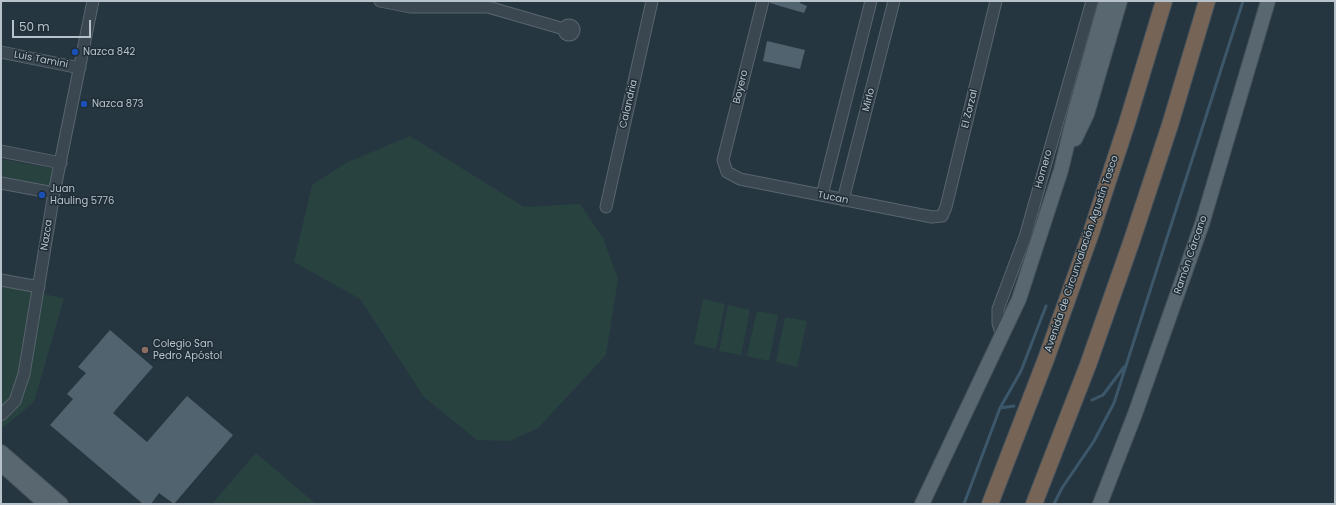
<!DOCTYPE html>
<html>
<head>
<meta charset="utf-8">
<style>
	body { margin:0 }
	#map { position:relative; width:1336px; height:505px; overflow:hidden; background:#263641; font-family:Poppins,sans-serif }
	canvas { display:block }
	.frame { position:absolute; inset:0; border:2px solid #b7c2cb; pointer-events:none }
	.scale { position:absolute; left:12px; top:20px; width:79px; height:18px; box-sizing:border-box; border:2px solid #b7c2cb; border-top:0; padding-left:5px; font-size:12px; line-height:14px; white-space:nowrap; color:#b7c2cb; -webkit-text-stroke:3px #1f2d36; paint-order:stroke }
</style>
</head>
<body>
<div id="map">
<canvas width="1336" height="505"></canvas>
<div class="frame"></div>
<div class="scale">50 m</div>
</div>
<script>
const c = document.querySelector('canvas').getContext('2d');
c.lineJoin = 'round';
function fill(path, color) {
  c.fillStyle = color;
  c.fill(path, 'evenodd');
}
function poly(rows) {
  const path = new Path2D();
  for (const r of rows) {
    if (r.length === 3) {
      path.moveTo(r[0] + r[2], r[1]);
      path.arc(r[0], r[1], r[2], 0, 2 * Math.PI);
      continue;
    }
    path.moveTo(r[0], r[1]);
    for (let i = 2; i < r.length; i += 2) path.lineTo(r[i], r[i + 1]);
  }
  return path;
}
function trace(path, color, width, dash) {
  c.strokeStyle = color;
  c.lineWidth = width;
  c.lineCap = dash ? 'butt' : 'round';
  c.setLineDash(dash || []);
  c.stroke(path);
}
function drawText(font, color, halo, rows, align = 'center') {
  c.font = font + ' Poppins,sans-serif';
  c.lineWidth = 3;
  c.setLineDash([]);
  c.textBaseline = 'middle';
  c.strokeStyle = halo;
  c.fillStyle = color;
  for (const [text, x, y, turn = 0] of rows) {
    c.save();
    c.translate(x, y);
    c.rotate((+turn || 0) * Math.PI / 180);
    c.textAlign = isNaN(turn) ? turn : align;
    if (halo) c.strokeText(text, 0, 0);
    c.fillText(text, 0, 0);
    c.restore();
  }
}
fill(poly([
	[410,136,524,207,580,204,603,238,618,279,606,355,538,428,510,441,477,440,424,397,360,299,294,262,312,185,346,163],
	[1,159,56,169,52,187,1,177],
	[1,286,64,298,34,402,1,429],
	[703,299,725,304,716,349,694,344],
	[728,305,750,310,741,355,719,351],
	[757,311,778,315,769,361,747,356],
	[785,317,807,321,797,367,776,362],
	[256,453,316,504,212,504]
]), '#284240');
trace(poly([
	[1092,400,1103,395,1124,367],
	[1000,408,1014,406],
	[964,504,1000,408,1021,371,1046,306],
	[1054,504,1062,488,1094,441,1114,403,1243,1]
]), '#3c5769', 3);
fill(poly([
	[770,1,800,1,800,3,807,6,804,13,770,3],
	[767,41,805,50,800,69,763,61],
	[110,330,153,367,113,413,147,442,187,396,233,435,174,504,159,493,151,504,143,504,50,425,73,399,67,394,86,373,78,367]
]), '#51636e');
const minor = poly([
	[380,1,410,7,488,7,564,29],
	[763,1,723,160,727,172,740,179,932,217,942,216,946,207,996,1],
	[569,30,5],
	[1,52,80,68],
	[1,151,61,163],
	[1,183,54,193],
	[822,195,871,1],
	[843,200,894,1],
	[606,207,652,1],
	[1,280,39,287],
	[1002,336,998,323,998,309,1025,237,1092,1],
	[1,415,15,401,24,374,54,193,93,1]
]);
const major = poly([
	[1075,139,1087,114,1120,1],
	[1,452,61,504],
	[1,464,46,504],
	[922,504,1019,299,1061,170,1075,112,1106,1],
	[1100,504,1135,414,1202,224,1268,1]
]);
const highway = poly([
	[990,504,1046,359,1091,233,1127,123,1164,1],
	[1034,504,1088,365,1132,240,1170,125,1207,1]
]);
trace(minor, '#58656e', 13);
trace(major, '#44515a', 16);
trace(highway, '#45525b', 18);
trace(minor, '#3a4750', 11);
trace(major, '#586770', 14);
trace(highway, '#766457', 16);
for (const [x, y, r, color] of [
	[75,52,4,"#1a4fb4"],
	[84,104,4,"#1a4fb4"],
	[42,195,4,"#1a4fb4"],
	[145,350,4,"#8d6e63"]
]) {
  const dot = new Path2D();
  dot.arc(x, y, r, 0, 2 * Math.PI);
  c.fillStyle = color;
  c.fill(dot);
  trace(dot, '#1f2d36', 1.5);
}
drawText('10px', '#b7c2cb', '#1f2d36', [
	["Nazca 842",83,52],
	["Nazca 873",92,104],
	["Juan",50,189],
	["Hauling 5776",50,201],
	["Colegio San",153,344],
	["Pedro Apóstol",153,356]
], 'left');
drawText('10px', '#b7c2cb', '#1f2d36', [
	["Luis Tamini",41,60,11],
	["Boyero",741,87,-76],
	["Mirlo",869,100,-76],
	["Calandria",629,104,-77],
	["El Zorzal",970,109,-76],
	["Hornero",1044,169,-74],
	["Tucan",833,198,11],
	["Nazca",47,235,-81],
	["Avenida de Circunvalación Agustín Tosco",1082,254,-71],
	["Ramón Cárcano",1191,255,-71]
]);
</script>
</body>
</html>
